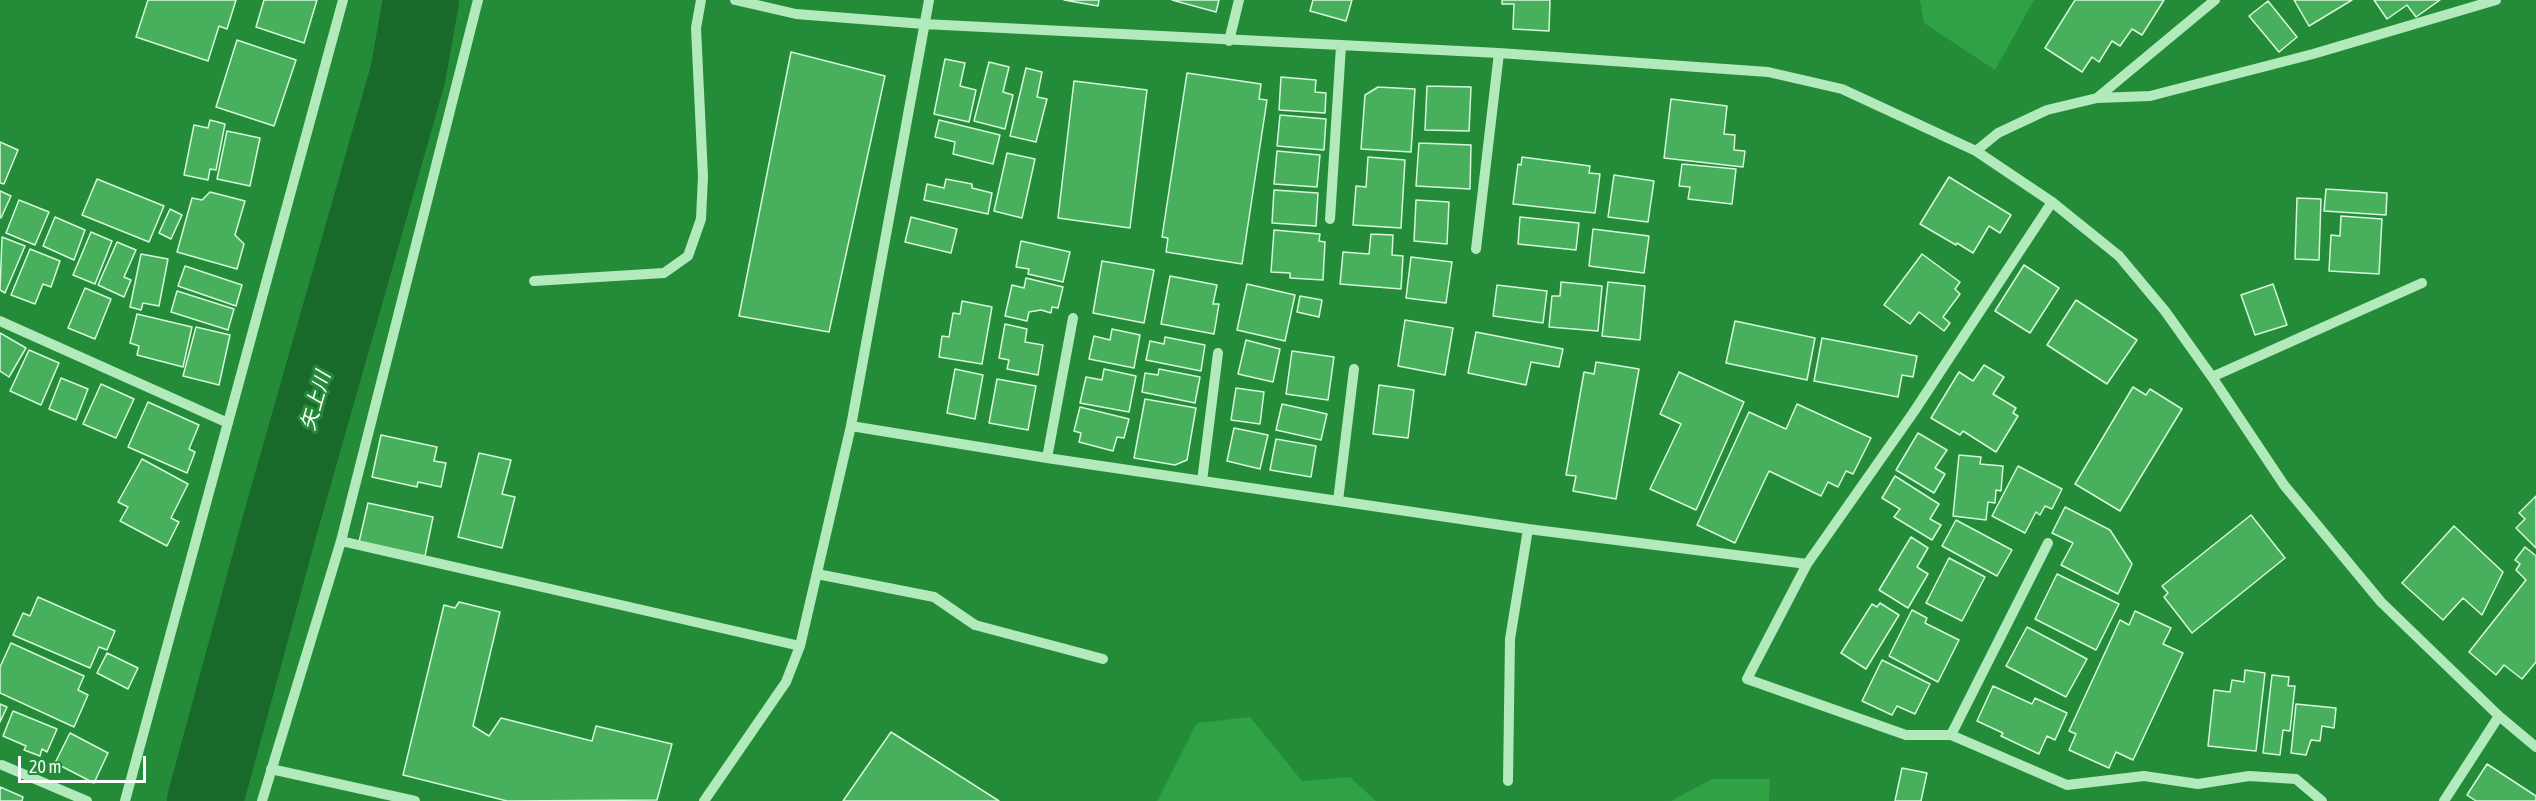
<!DOCTYPE html>
<html>
<head>
<meta charset="utf-8">
<style>
	body { margin:0 }
	#map { position:relative; width:2536px; height:801px; overflow:hidden; background:#248b39; font-family:"Asap Condensed",sans-serif }
	canvas { display:block }
	.scale { position:absolute; left:18px; top:756px; width:128px; height:27px; box-sizing:border-box; border:3px solid #fff; border-top:0; padding-left:8px; font-size:18px; line-height:21px; white-space:nowrap; color:#fff; -webkit-text-stroke:4px #248b39; paint-order:stroke }
</style>
</head>
<body>
<div id="map">
<canvas width="2536" height="801"></canvas>
<div class="scale">20 m</div>
</div>
<script>
const c = document.querySelector('canvas').getContext('2d');
c.lineJoin = 'round';
function fill(path, color) {
  c.fillStyle = color;
  c.fill(path, 'evenodd');
}
function poly(rows) {
  const path = new Path2D();
  for (const r of rows) {
    path.moveTo(r[0], r[1]);
    for (let i = 2; i < r.length; i += 2) path.lineTo(r[i], r[i + 1]);
  }
  return path;
}
function trace(path, color, width, dash) {
  c.strokeStyle = color;
  c.lineWidth = width;
  c.lineCap = dash ? 'butt' : 'round';
  c.setLineDash(dash || []);
  c.stroke(path);
}
function drawText(font, color, halo, rows, align = 'center') {
  c.font = font + ' "Asap Condensed","Noto Sans JP",sans-serif';
  c.lineWidth = 6;
  c.setLineDash([]);
  c.textBaseline = 'middle';
  c.strokeStyle = halo;
  c.fillStyle = color;
  for (const [text, x, y, turn = 0] of rows) {
    c.save();
    c.translate(x, y);
    c.rotate((+turn || 0) * Math.PI / 180);
    c.textAlign = isNaN(turn) ? turn : align;
    if (halo) c.strokeText(text, 0, 0);
    c.fillText(text, 0, 0);
    c.restore();
  }
}
fill(poly([
	[1920,0,2034,0,1995,70,1924,23],
	[1250,717,1302,781,1350,777,1376,801,1157,801,1197,723],
	[1712,779,1770,779,1769,801,1671,801]
]), '#2ea244');
trace(poly([
	[205,801,281,521,408,74,421,0]
]), '#196a2a', 76);
const building = poly([
	[148,0,236,0,227,29,219,26,208,61,136,37,148,0],
	[264,0,317,0,304,43,256,27,264,0],
	[1064,0,1099,0,1098,6,1064,0],
	[1172,0,1219,0,1216,12,1172,0],
	[1313,0,1352,0,1346,21,1310,11,1313,0],
	[1502,0,1550,0,1549,31,1513,29,1514,4,1502,4,1502,0],
	[2075,0,2164,0,2142,35,2132,29,2120,46,2112,41,2099,62,2092,57,2082,72,2045,48,2075,0],
	[2294,0,2352,0,2309,26,2294,0],
	[2374,0,2440,0,2416,17,2407,5,2387,19,2374,0],
	[2268,1,2297,37,2279,52,2249,16,2268,1],
	[237,40,296,60,274,126,216,107,237,40],
	[791,52,885,76,829,332,739,316,791,52],
	[945,59,965,63,960,86,976,90,969,122,934,114,945,59],
	[989,62,1009,67,1003,92,1013,95,1005,129,974,121,989,62],
	[1026,68,1042,72,1037,97,1047,99,1036,142,1010,136,1026,68],
	[1187,73,1261,84,1259,99,1267,100,1242,264,1166,252,1168,238,1162,237,1187,73],
	[1281,77,1316,80,1315,92,1326,93,1325,113,1279,110,1281,77],
	[1074,81,1147,90,1130,228,1058,218,1074,81],
	[1427,86,1471,87,1469,131,1425,130,1427,86],
	[1378,87,1415,89,1411,152,1361,149,1365,95,1378,87],
	[1671,99,1727,106,1724,134,1735,135,1734,150,1745,151,1743,167,1664,158,1671,99],
	[1280,115,1326,119,1324,150,1277,146,1280,115],
	[210,120,225,124,216,170,210,169,208,180,184,175,194,125,208,128,210,120],
	[939,120,1000,135,993,164,953,154,955,142,935,137,939,120],
	[227,131,260,138,250,186,217,179,227,131],
	[0,142,18,150,4,184,0,183,0,142],
	[1419,143,1471,145,1470,189,1416,186,1419,143],
	[1277,151,1320,155,1317,187,1274,184,1277,151],
	[1007,153,1035,159,1022,218,994,211,1007,153],
	[1368,157,1405,160,1401,228,1353,225,1356,186,1366,187,1368,157],
	[1522,157,1590,166,1589,173,1600,174,1595,213,1513,204,1518,164,1521,165,1522,157],
	[1682,164,1736,169,1732,204,1688,199,1690,187,1679,186,1682,164],
	[1614,175,1654,181,1648,222,1608,217,1614,175],
	[1949,177,2011,215,2000,233,1989,226,1973,253,1957,243,1956,245,1920,224,1949,177],
	[97,179,164,206,149,242,82,215,97,179],
	[946,179,972,184,972,188,992,193,988,214,924,200,927,184,944,188,946,179],
	[2326,189,2387,193,2386,215,2324,211,2326,189],
	[1274,190,1318,193,1316,226,1272,223,1274,190],
	[0,191,11,196,1,218,0,217,0,191],
	[210,192,245,201,235,235,244,244,237,269,177,252,192,198,202,200,210,192],
	[2297,198,2321,199,2319,260,2295,259,2297,198],
	[19,200,49,212,35,245,6,233,19,200],
	[1416,200,1449,202,1447,244,1414,241,1416,200],
	[170,209,182,215,171,239,159,233,170,209],
	[2341,216,2382,219,2379,274,2329,271,2331,235,2340,236,2341,216],
	[55,217,85,230,74,260,43,246,55,217],
	[911,217,957,229,951,253,905,242,911,217],
	[1520,217,1579,223,1576,250,1518,244,1520,217],
	[1593,229,1649,236,1644,273,1589,266,1593,229],
	[1274,230,1320,234,1319,241,1325,242,1323,280,1290,278,1290,273,1271,272,1274,230],
	[91,232,112,241,95,284,73,275,91,232],
	[1371,234,1393,235,1392,255,1403,256,1401,289,1340,284,1343,252,1369,254,1371,234],
	[2,237,25,246,5,293,0,290,2,237],
	[1021,241,1070,252,1063,282,1028,274,1029,269,1016,267,1021,241],
	[117,242,136,250,124,277,131,280,124,297,98,285,117,242],
	[30,249,60,261,51,287,43,284,35,304,11,295,30,249],
	[141,254,168,259,159,306,143,303,141,310,130,307,141,254],
	[1922,254,1960,282,1955,289,1960,294,1943,317,1950,323,1944,331,1919,312,1910,324,1884,305,1922,254],
	[1411,257,1452,262,1446,303,1406,298,1411,257],
	[1102,261,1154,270,1144,323,1093,313,1102,261],
	[2024,265,2059,288,2030,333,1995,311,2024,265],
	[185,266,242,285,236,306,178,286,185,266],
	[1170,276,1217,285,1213,304,1219,304,1214,334,1161,324,1170,276],
	[1026,278,1063,287,1058,308,1052,307,1051,313,1041,310,1029,312,1027,321,1005,316,1012,285,1024,288,1026,278],
	[1561,282,1602,286,1598,331,1549,327,1552,296,1560,296,1561,282],
	[1608,282,1645,286,1640,340,1602,336,1608,282],
	[1247,284,1295,295,1285,341,1237,330,1247,284],
	[2273,284,2287,325,2255,335,2241,295,2273,284],
	[1497,285,1547,291,1543,323,1493,316,1497,285],
	[85,288,111,299,95,339,68,328,85,288],
	[177,291,234,309,228,330,171,312,177,291],
	[1300,296,1322,300,1319,317,1297,312,1300,296],
	[2076,300,2137,340,2107,384,2047,345,2076,300],
	[962,301,992,307,982,364,939,357,942,336,949,337,953,313,960,314,962,301],
	[137,314,192,327,183,367,137,355,139,346,130,343,137,314],
	[1405,320,1453,328,1445,375,1398,366,1405,320],
	[1735,321,1815,338,1807,380,1726,363,1735,321],
	[1005,324,1027,329,1025,342,1043,345,1038,375,1007,369,1009,360,999,358,1005,324],
	[196,327,230,335,219,385,183,376,196,327],
	[1112,329,1140,335,1134,368,1089,359,1094,336,1110,340,1112,329],
	[1476,332,1563,349,1559,367,1531,362,1526,385,1468,373,1476,332],
	[0,333,26,348,9,377,0,371,0,333],
	[1165,337,1205,345,1201,371,1146,360,1150,341,1164,344,1165,337],
	[1822,338,1917,356,1913,377,1902,375,1898,397,1814,381,1822,338],
	[1246,340,1280,349,1273,382,1238,374,1246,340],
	[29,350,59,363,41,405,10,391,29,350],
	[1292,351,1334,357,1328,400,1286,394,1292,351],
	[1596,362,1639,369,1616,499,1573,491,1576,476,1566,475,1584,372,1594,374,1596,362],
	[1984,365,2004,377,1993,394,2016,408,2013,413,2018,416,1996,452,1963,431,1960,435,1931,418,1959,372,1973,381,1984,365],
	[955,369,983,375,975,419,947,413,955,369],
	[1104,369,1136,376,1129,412,1080,403,1086,377,1102,380,1104,369],
	[1159,369,1200,377,1195,403,1142,392,1145,373,1158,375,1159,369],
	[1679,372,1744,402,1696,510,1650,489,1681,424,1660,414,1679,372],
	[61,378,88,389,76,420,49,409,61,378],
	[997,379,1036,386,1028,430,989,423,997,379],
	[101,384,134,399,116,438,83,424,101,384],
	[1379,385,1414,390,1408,438,1373,434,1379,385],
	[2133,387,2146,395,2150,389,2182,409,2120,511,2075,484,2133,387],
	[1236,388,1264,392,1260,424,1231,420,1236,388],
	[1145,399,1196,408,1187,460,1175,465,1134,458,1145,399],
	[148,402,199,425,189,449,195,452,187,473,128,447,148,402],
	[1282,404,1327,414,1321,440,1276,430,1282,404],
	[1797,404,1871,438,1853,474,1846,471,1838,487,1828,482,1821,496,1769,471,1735,543,1697,525,1749,412,1786,429,1797,404],
	[1080,407,1129,419,1124,438,1117,437,1113,451,1079,442,1081,433,1074,431,1080,407],
	[1234,428,1268,435,1260,469,1227,461,1234,428],
	[1918,433,1947,450,1935,468,1945,474,1934,493,1896,470,1918,433],
	[381,435,437,447,434,461,446,463,441,487,418,482,417,487,372,477,381,435],
	[1276,439,1316,446,1311,477,1270,470,1276,439],
	[479,453,511,460,502,494,515,497,502,548,458,537,479,453],
	[1959,455,1981,457,1980,464,2003,466,2001,491,1996,490,1995,503,1988,502,1986,520,1953,516,1959,455],
	[142,459,188,484,171,518,179,522,167,546,120,521,128,507,118,502,142,459],
	[2018,466,2062,489,2052,509,2045,506,2040,515,2036,512,2025,533,1992,516,2018,466],
	[1895,476,1939,504,1930,519,1941,525,1932,540,1894,517,1900,509,1882,498,1895,476],
	[2536,496,2536,548,2516,528,2525,519,2519,513,2536,496],
	[368,503,433,517,425,556,359,542,368,503],
	[2065,507,2110,530,2132,564,2118,594,2061,565,2073,543,2052,533,2065,507],
	[2251,515,2285,558,2192,633,2164,597,2168,593,2162,586,2251,515],
	[1956,520,2012,550,1997,576,1942,546,1956,520],
	[2454,526,2503,572,2482,615,2463,598,2443,620,2402,583,2454,526],
	[1911,537,1928,548,1917,567,1928,574,1908,608,1879,590,1911,537],
	[2525,547,2536,556,2536,662,2522,679,2504,665,2496,675,2469,652,2526,580,2516,570,2520,564,2515,560,2525,547],
	[1949,558,1985,577,1962,621,1926,603,1949,558],
	[2057,574,2119,604,2096,650,2035,619,2057,574],
	[38,597,115,631,107,650,99,647,90,668,13,635,23,613,30,616,38,597],
	[459,602,500,612,473,726,489,736,501,718,592,741,596,726,672,744,657,800,507,801,403,775,444,605,455,608,459,602],
	[1880,603,1899,615,1866,669,1841,653,1872,604,1877,607,1880,603],
	[1912,610,1927,618,1925,623,1959,640,1938,682,1889,656,1912,610],
	[2135,611,2171,628,2163,644,2183,653,2133,760,2116,752,2109,768,2069,750,2076,734,2069,731,2120,620,2129,625,2135,611],
	[2027,627,2087,659,2066,697,2006,666,2027,627],
	[11,643,84,676,78,690,88,695,74,727,0,693,0,667,11,643],
	[107,653,138,668,128,689,97,673,107,653],
	[1882,660,1930,684,1915,714,1897,706,1892,715,1862,701,1882,660],
	[2245,670,2265,673,2256,751,2208,746,2214,690,2230,692,2232,680,2244,682,2245,670],
	[2272,675,2289,677,2288,686,2295,686,2290,731,2283,730,2280,755,2263,753,2272,675],
	[1993,686,2032,704,2035,698,2067,713,2055,740,2047,736,2039,754,2001,736,2003,733,1977,721,1993,686],
	[0,704,7,707,0,722,0,704],
	[2296,704,2336,708,2334,728,2322,726,2320,741,2311,740,2306,755,2291,753,2296,704],
	[13,711,57,729,47,752,42,749,40,756,24,750,26,746,3,736,13,711],
	[891,732,999,801,843,801,891,732],
	[70,733,108,753,94,783,55,763,70,733],
	[2487,764,2536,796,2536,801,2476,801,2467,795,2487,764],
	[1902,768,1927,773,1921,801,1895,801,1902,768],
	[0,787,23,797,22,801,0,801,0,787]
]);
fill(building, '#48b05c');
trace(building, '#d6f8dc', 1.5);
trace(poly([
	[735,0,796,14,924,24,1499,53,1768,72,1842,89,1976,151,2052,202,2119,256,2165,311,2212,377,2284,485,2381,602,2499,716,2536,747],
	[1229,41,1239,0],
	[2097,98,2150,96,2313,54,2496,0],
	[1976,151,1998,133,2047,110,2097,98,2215,0],
	[2052,202,1913,413,1807,564,1747,679,1906,735,1951,735,2067,785,2144,776,2198,784,2249,776,2296,779,2322,801],
	[1330,219,1341,46],
	[1476,249,1499,53],
	[534,281,664,273,688,256,701,219,703,176,696,28,701,0],
	[0,321,228,423],
	[2212,377,2422,283],
	[851,426,1047,458,1528,529,1807,564],
	[1047,458,1073,318],
	[1202,481,1218,353],
	[1338,501,1354,369],
	[341,541,800,646],
	[817,574,934,597,975,625,1103,659],
	[1951,735,2048,543],
	[2,765,87,801],
	[271,769,415,801],
	[1508,781,1510,639,1528,529],
	[125,801,343,0],
	[262,801,341,541,478,0],
	[704,801,786,682,800,646,851,426,929,0],
	[2444,801,2499,716]
]), '#b2eabc', 10);
drawText('italic 20px', '#fff', '#248b39', [
	["矢上川",316,401,-74]
]);
</script>
</body>
</html>
